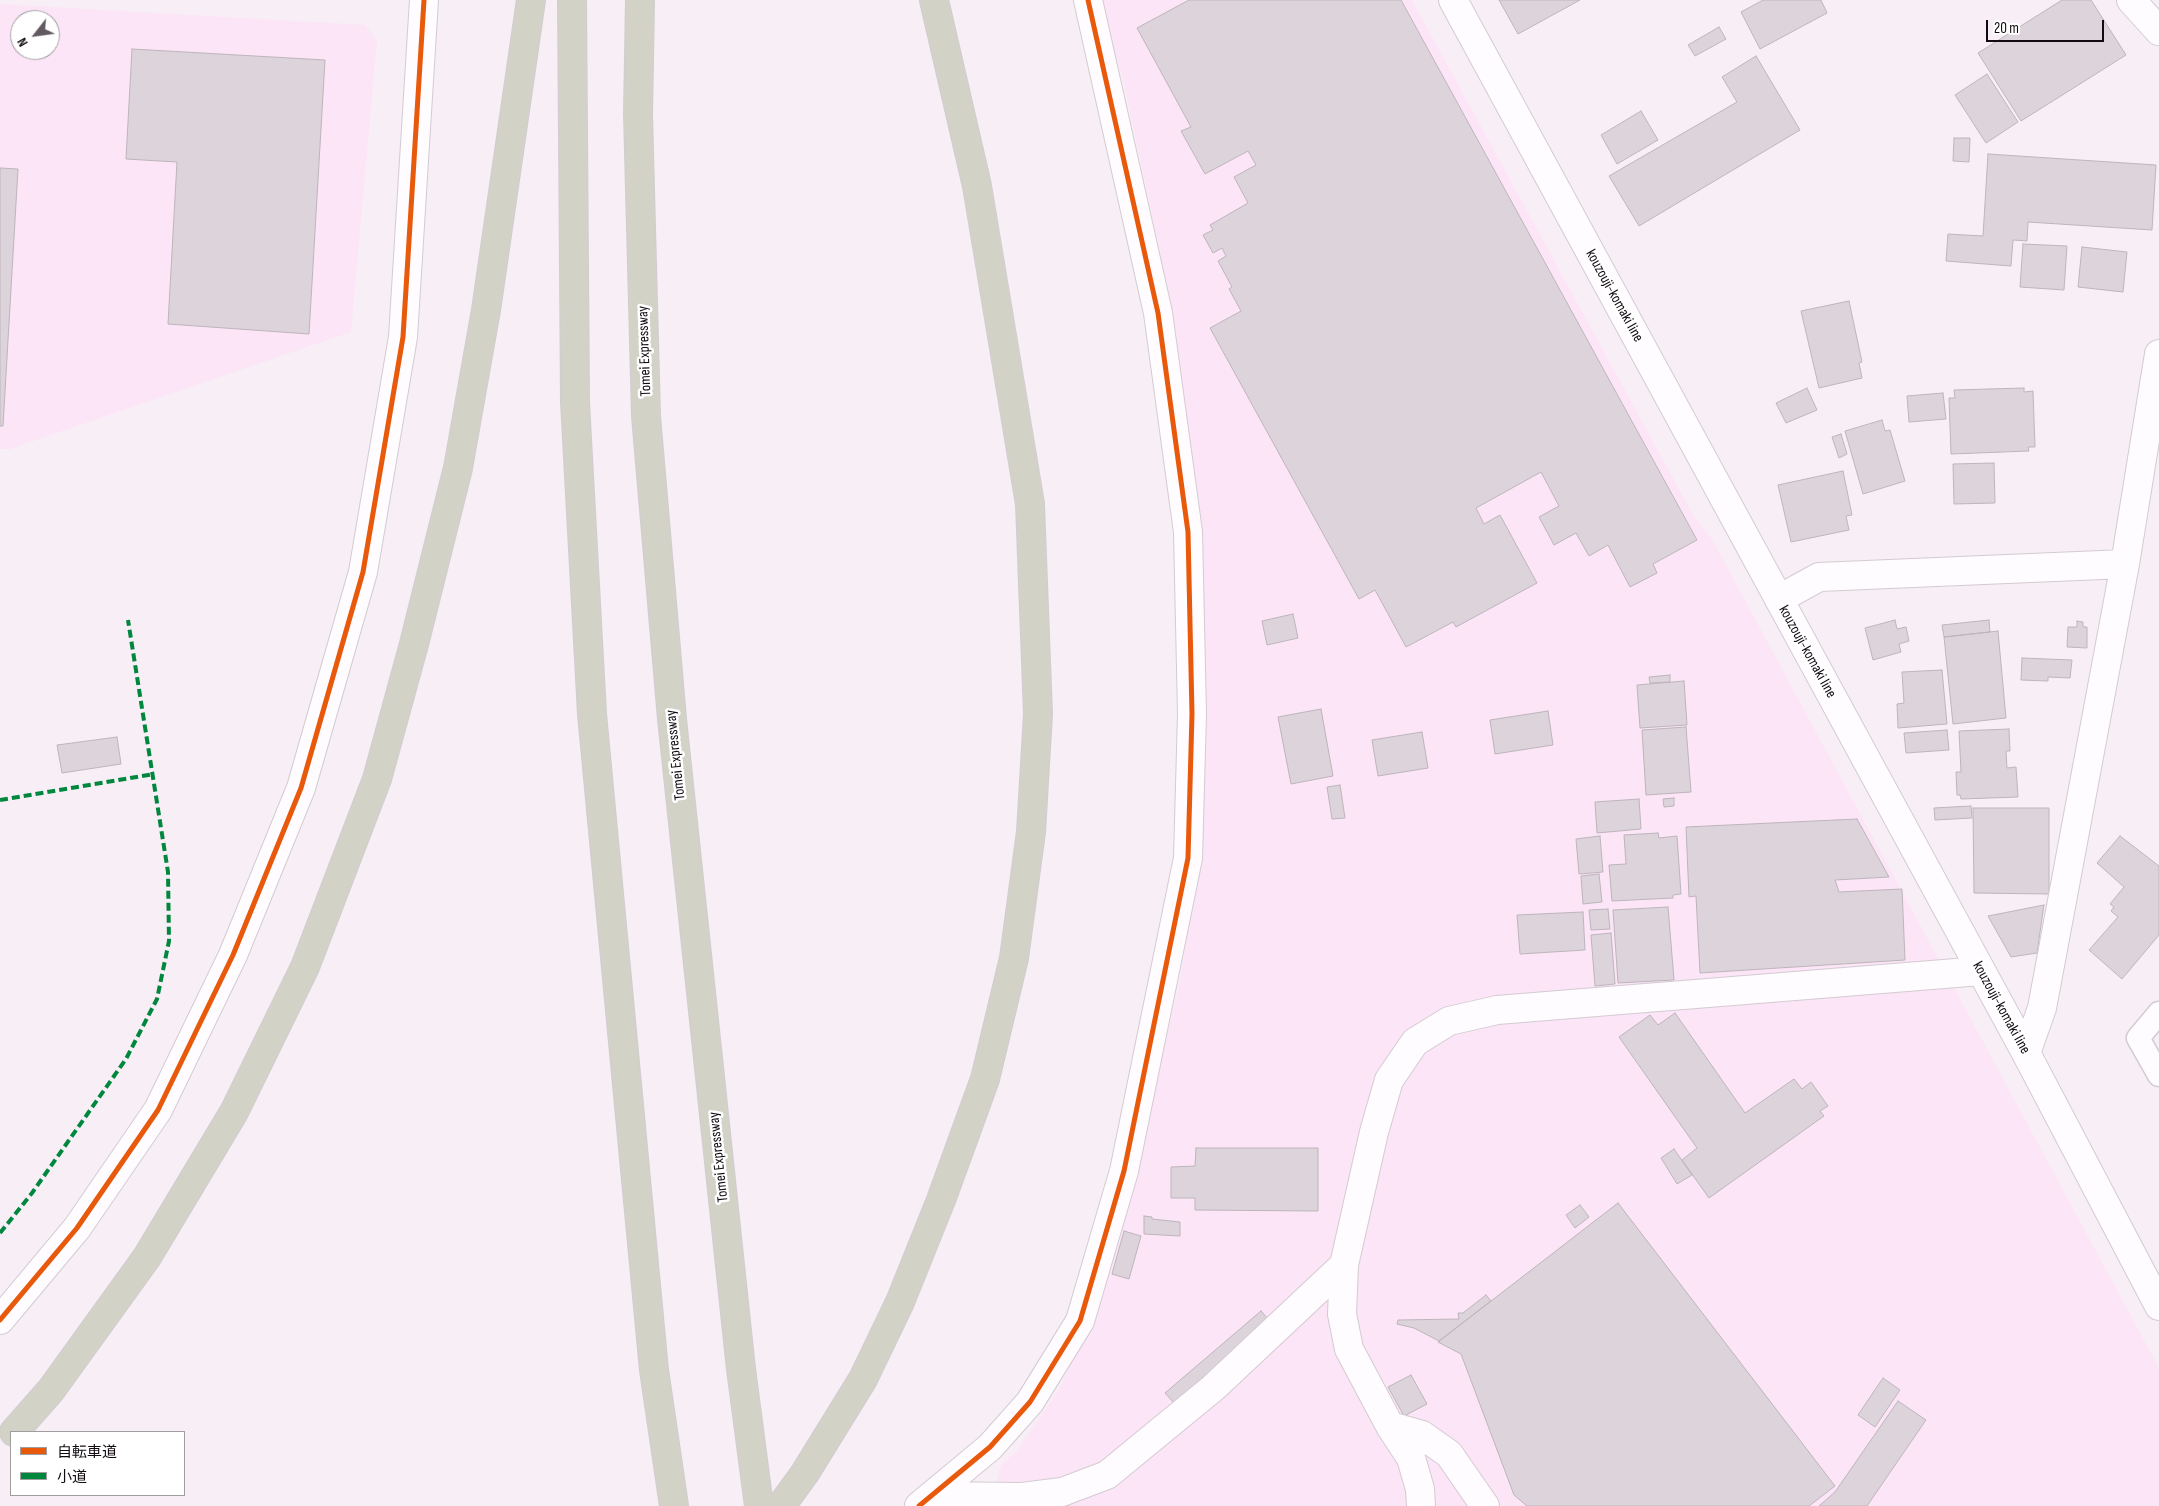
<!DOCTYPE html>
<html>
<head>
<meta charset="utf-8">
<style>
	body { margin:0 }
	#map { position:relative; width:2159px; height:1506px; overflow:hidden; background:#f8eef6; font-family:"Sofia Sans Condensed","Noto Sans JP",sans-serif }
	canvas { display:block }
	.legend { position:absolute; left:10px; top:1431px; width:175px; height:65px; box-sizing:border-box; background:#fff; border:1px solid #a09d9f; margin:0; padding:6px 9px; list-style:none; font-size:15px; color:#110a10 }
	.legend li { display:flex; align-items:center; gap:10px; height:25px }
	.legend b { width:25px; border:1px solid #a09d9f }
	.north { position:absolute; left:10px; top:10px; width:50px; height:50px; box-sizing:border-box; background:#fff; border:1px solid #a09d9f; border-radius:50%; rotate:240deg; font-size:14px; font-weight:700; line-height:20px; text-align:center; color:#110a10 }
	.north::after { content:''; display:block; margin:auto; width:18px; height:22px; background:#625a60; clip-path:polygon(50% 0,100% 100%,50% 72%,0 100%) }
	.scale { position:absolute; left:1986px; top:20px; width:118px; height:22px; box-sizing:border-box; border:2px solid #110a10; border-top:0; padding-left:6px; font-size:15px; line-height:18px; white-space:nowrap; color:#110a10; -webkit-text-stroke:4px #fff; paint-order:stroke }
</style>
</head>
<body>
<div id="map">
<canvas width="2159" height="1506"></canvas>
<ul class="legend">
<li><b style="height:6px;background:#e8590c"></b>自転車道</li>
<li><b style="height:6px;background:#00873e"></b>小道</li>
</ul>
<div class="north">N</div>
<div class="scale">20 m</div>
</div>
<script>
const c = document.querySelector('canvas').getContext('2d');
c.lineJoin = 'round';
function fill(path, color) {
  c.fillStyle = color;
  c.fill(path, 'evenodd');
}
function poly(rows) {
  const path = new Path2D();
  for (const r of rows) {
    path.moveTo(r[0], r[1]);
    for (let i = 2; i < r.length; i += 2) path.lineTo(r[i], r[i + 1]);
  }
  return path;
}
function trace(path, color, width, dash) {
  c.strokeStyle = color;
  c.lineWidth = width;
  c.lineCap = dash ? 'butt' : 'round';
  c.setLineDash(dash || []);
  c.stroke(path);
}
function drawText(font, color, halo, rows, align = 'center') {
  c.font = font + ' "Sofia Sans Condensed",sans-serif';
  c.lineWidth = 5;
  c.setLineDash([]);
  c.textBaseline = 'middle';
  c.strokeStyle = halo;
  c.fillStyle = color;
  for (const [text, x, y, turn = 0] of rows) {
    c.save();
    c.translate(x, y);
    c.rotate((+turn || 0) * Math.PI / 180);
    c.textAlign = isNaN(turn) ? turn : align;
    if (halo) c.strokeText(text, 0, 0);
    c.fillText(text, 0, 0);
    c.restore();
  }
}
fill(poly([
	[1099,0,1412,0,1692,513,1712,539,2159,1368,2159,1506,974,1506,997,1481,1002,1463,1015,1453,1058,1391,1090,1325,1141,1143,1180,981,1202,837,1203,657,1191,452,1167,285,1124,83],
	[0,4,365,25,377,40,351,332,10,449,0,449],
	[20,20,50,20,50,50,20,50]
]), '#fbe5f7');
const building = poly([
	[1189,0,1401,0,1697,540,1653,564,1657,573,1630,587,1608,545,1589,556,1576,533,1554,545,1539,517,1559,506,1541,472,1476,508,1484,524,1500,515,1537,583,1456,627,1453,622,1406,647,1375,590,1359,599,1210,328,1241,311,1229,289,1232,287,1218,261,1226,256,1222,248,1213,253,1203,235,1213,230,1210,225,1248,203,1234,177,1256,165,1248,151,1205,174,1181,131,1191,127,1137,28,1189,0],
	[1499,0,1580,0,1518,34,1499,0],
	[1763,0,1821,0,1827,13,1760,49,1741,12,1763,0],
	[2062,0,2091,0,2126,55,2021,121,1978,53,2062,0],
	[1719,27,1726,39,1695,56,1688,45,1719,27],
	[132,49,325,60,309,334,168,324,177,162,126,159,132,49],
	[1756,56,1800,130,1639,226,1609,176,1737,102,1722,77,1756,56],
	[1987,74,2018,122,1986,143,1955,95,1987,74],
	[1641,111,1658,140,1617,164,1601,135,1641,111],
	[1954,138,1970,138,1969,162,1953,161,1954,138],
	[1988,154,2156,165,2152,230,2028,222,2027,241,2013,240,2011,266,1946,261,1948,234,1983,236,1988,154],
	[0,168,18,169,3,426,0,426,0,168],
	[2023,244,2067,246,2064,290,2020,287,2023,244],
	[2082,247,2127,252,2123,292,2078,287,2082,247],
	[1849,301,1862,362,1859,363,1862,378,1819,388,1801,311,1849,301],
	[1807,388,1817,410,1786,423,1776,403,1807,388],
	[2024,388,2024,392,2033,391,2035,447,2028,447,2029,451,1951,454,1949,398,1955,398,1954,390,2024,388],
	[1943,393,1946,419,1909,422,1907,396,1943,393],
	[1882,420,1885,431,1890,430,1905,481,1863,494,1845,431,1882,420],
	[1841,434,1847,454,1839,458,1832,437,1841,434],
	[1994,463,1995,503,1954,504,1953,464,1994,463],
	[1843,471,1852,515,1846,516,1849,530,1791,542,1778,485,1843,471],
	[1293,614,1298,638,1267,645,1262,621,1293,614],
	[1895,620,1897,629,1906,627,1909,641,1899,644,1901,652,1873,660,1865,628,1895,620],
	[1989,620,1990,632,1944,637,1942,625,1989,620],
	[2077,621,2083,622,2083,627,2087,627,2087,648,2067,647,2068,627,2077,627,2077,621],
	[1998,631,2006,718,1953,724,1944,637,1998,631],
	[2022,658,2072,660,2070,678,2048,677,2048,681,2021,680,2022,658],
	[1942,670,1947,724,1898,728,1897,704,1904,703,1902,672,1942,670],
	[1670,675,1670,682,1650,683,1649,677,1670,675],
	[1684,681,1687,725,1640,728,1637,685,1684,681],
	[1321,709,1333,776,1291,784,1278,717,1321,709],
	[1548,711,1553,745,1495,754,1490,720,1548,711],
	[1686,727,1691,792,1646,795,1642,730,1686,727],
	[2009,729,2010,751,2006,751,2007,768,2016,767,2018,797,1961,799,1960,795,1957,795,1956,772,1961,772,1959,731,2009,729],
	[1947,730,1949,750,1906,753,1904,733,1947,730],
	[1422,732,1428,768,1378,776,1372,740,1422,732],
	[117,737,121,764,62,773,57,745,117,737],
	[1340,785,1345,818,1332,819,1327,787,1340,785],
	[1674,798,1674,806,1664,807,1663,799,1674,798],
	[1639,799,1641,829,1597,833,1595,802,1639,799],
	[1971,806,1972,818,1935,820,1934,808,1971,806],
	[1973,808,2049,808,2049,894,1974,893,1973,808],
	[1857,819,1889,877,1835,880,1839,892,1902,889,1905,960,1700,973,1696,896,1689,897,1686,827,1857,819],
	[1658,833,1659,838,1677,836,1681,894,1673,895,1673,898,1612,901,1609,865,1626,864,1624,835,1658,833],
	[1600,836,1603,872,1579,874,1576,839,1600,836],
	[2120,836,2159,866,2159,935,2122,979,2089,950,2118,917,2111,911,2114,907,2110,904,2124,887,2097,863,2120,836],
	[1599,874,1602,902,1583,904,1581,876,1599,874],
	[2044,905,2037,953,2011,957,1988,916,2044,905],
	[1668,907,1674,980,1618,983,1613,910,1668,907],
	[1608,909,1610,929,1591,930,1589,910,1608,909],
	[1583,912,1585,950,1520,954,1517,915,1583,912],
	[1611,933,1615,984,1595,986,1591,935,1611,933],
	[1675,1013,1745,1113,1794,1079,1802,1089,1811,1082,1828,1106,1820,1111,1824,1116,1709,1198,1682,1160,1697,1148,1619,1037,1650,1015,1658,1025,1675,1013],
	[1196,1148,1318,1148,1318,1211,1195,1210,1195,1198,1171,1198,1171,1167,1195,1166,1196,1148],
	[1674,1149,1692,1175,1677,1184,1661,1158,1674,1149],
	[1618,1203,1835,1486,1809,1506,1527,1506,1514,1495,1461,1354,1438,1342,1618,1203],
	[1580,1205,1589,1217,1575,1228,1566,1215,1580,1205],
	[1144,1216,1152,1217,1152,1219,1180,1222,1180,1236,1144,1234,1144,1216],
	[1124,1231,1141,1236,1129,1279,1112,1274,1124,1231],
	[1486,1295,1491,1301,1439,1341,1414,1328,1397,1324,1398,1320,1459,1319,1458,1313,1463,1313,1486,1295],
	[1261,1311,1269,1320,1174,1403,1165,1393,1261,1311],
	[1411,1375,1427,1404,1404,1416,1388,1387,1411,1375],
	[1883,1378,1900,1390,1875,1427,1858,1415,1883,1378],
	[1898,1401,1926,1420,1867,1506,1819,1506,1835,1492,1898,1401]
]);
fill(building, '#ddd4db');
trace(building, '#beb5bc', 1);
const lane = poly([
	[2159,1013,2138,1038,2159,1075]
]);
const street = poly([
	[2131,0,2159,31],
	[1779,599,1819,577,2125,564],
	[2026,1053,2042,1008,2125,564,2159,354],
	[0,1320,77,1228,158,1110,233,955,301,788,363,572,403,337,424,0],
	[1390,1426,1422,1435,1449,1454,1485,1506],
	[932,1496,1022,1497,1062,1492,1107,1475,1213,1388,1344,1265],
	[919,1506,990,1447,1030,1402,1080,1321,1124,1171,1188,858,1192,714,1188,532,1158,313,1088,0],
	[1421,1506,1420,1489,1411,1458,1390,1426,1349,1349,1342,1314,1344,1265,1374,1132,1389,1080,1415,1042,1449,1021,1497,1010,1981,971]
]);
const secondary = poly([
	[1453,0,2026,1053,2159,1306]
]);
const highway = poly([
	[572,0,575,402,592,714,654,1370,674,1506],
	[640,0,638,114,646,416,672,719,741,1369,759,1506],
	[14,1432,51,1390,147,1257,234,1112,305,967,377,779,414,644,458,468,486,310,531,0],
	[781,1506,805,1473,863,1379,900,1302,941,1200,985,1079,1014,958,1031,832,1038,714,1030,504,977,186,934,0]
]);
trace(lane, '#d4cbd2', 25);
trace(street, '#d4cbd2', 30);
trace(secondary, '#d4cbd2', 30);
trace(highway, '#d2ccd1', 30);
trace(lane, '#fefcfe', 22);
trace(street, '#fefcfe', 28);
trace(secondary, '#fefcfe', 28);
trace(highway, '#d2d2c7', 28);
trace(poly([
	[0,800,154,774],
	[0,1233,32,1193,126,1059,157,999,169,941,168,872,128,620]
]), '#00873e', 4, [8, 4]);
trace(poly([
	[0,1320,77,1228,158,1110,233,955,301,788,363,572,403,337,424,0],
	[919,1506,990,1447,1030,1402,1080,1321,1124,1171,1188,858,1192,714,1188,532,1158,313,1088,0]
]), '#e8590c', 5);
drawText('15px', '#110a10', '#fff', [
	["kouzouji-komaki line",1614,296,61],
	["Tomei Expressway",645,351,-92],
	["kouzouji-komaki line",1807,652,61],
	["Tomei Expressway",676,755,-96],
	["kouzouji-komaki line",2001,1008,61],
	["Tomei Expressway",719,1157,-96]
]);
</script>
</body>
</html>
